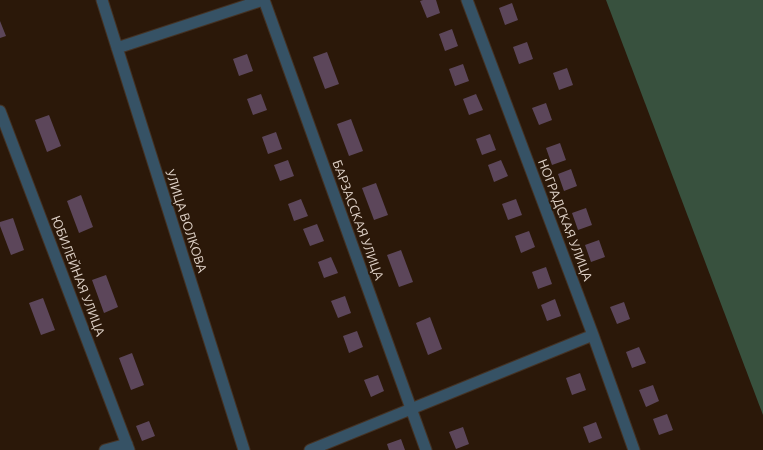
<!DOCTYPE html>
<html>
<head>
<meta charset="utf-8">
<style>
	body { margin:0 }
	canvas { display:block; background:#2b1809 }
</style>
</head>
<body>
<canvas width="763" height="450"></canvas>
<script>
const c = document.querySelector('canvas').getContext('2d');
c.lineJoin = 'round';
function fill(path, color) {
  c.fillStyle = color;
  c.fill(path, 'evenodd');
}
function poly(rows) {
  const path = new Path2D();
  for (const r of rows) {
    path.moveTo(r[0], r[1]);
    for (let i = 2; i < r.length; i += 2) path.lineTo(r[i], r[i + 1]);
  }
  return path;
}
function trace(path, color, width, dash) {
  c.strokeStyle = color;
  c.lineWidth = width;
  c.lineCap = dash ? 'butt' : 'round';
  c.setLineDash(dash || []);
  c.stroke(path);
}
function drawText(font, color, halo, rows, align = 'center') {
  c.font = font + ' Ubuntu,sans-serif';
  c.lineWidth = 4;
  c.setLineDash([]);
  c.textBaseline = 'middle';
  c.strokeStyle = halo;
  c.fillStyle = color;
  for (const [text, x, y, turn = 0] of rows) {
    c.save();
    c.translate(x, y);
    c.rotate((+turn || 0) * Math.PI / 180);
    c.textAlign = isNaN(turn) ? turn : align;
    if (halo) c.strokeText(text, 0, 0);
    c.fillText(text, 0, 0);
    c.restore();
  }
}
fill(poly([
	[606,0,763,0,763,415]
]), '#38513e');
fill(poly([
	[423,0,436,0,440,13,427,18,420,1],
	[512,3,518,20,505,25,499,8],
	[0,21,6,36,0,38],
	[452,29,458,46,445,51,439,34],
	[527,42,533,59,519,64,513,47],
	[327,52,339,84,325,89,313,57],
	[247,54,253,71,239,76,233,59],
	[463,64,469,81,455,86,449,69],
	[567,68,573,85,559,90,553,73],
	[261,94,267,110,253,115,247,99],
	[476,94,483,110,469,115,463,99],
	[546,103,552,120,539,125,532,108],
	[49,115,61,146,47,152,35,120],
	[351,119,363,151,349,156,337,124],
	[276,132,282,149,268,154,262,137],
	[490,134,496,150,482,155,476,139],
	[560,143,566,160,552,165,546,148],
	[288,160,294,176,280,181,274,165],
	[501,160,508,176,494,182,488,165],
	[571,169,577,186,564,191,558,174],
	[376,183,388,215,374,220,362,188],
	[81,195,93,227,79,233,67,201],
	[301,199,308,216,294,221,288,204],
	[516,199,522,215,508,220,502,204],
	[586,208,592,225,578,230,572,213],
	[13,218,24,250,11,255,0,226,0,222],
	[317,224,324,241,310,246,303,229],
	[529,231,535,247,521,253,515,236],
	[599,240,605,257,591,262,585,245],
	[401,250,413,282,399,287,387,255],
	[331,257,338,273,324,278,318,262],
	[546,267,552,284,538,289,532,272],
	[106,275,118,307,104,313,92,280],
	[345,296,351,313,338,318,331,301],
	[43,298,55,330,41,335,29,303],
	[555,299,561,316,547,321,541,305],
	[624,302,630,319,617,324,610,307],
	[430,317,442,349,428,355,416,323],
	[357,331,363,347,349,353,343,336],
	[639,347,646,363,632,368,626,352],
	[132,353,144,385,131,390,119,358],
	[580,373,586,390,572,395,566,378],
	[378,375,384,391,371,397,364,380],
	[653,385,659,401,646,407,639,390],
	[667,414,673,430,659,435,653,419],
	[149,421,155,436,142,441,136,426],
	[596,422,602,438,589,443,583,427],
	[463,427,469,444,456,449,449,432],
	[401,439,405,450,389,450,387,444]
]), '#5c465a');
const minor = poly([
	[102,0,244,450],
	[264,0,426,450],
	[467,0,593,335,634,450],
	[117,48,263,0],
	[0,111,129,450],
	[105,450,127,444],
	[310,450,593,335]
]);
trace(minor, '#443224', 13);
trace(minor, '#365265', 11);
drawText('13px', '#e0d3c9', '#2b1809', [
	["БАРЗАССКАЯ УЛИЦА",358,220,70],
	["НОГРАДСКАЯ УЛИЦА",565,220,69],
	["УЛИЦА ВОЛКОВА",186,221,72],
	["ЮБИЛЕЙНАЯ УЛИЦА",78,276,69]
]);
</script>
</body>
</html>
